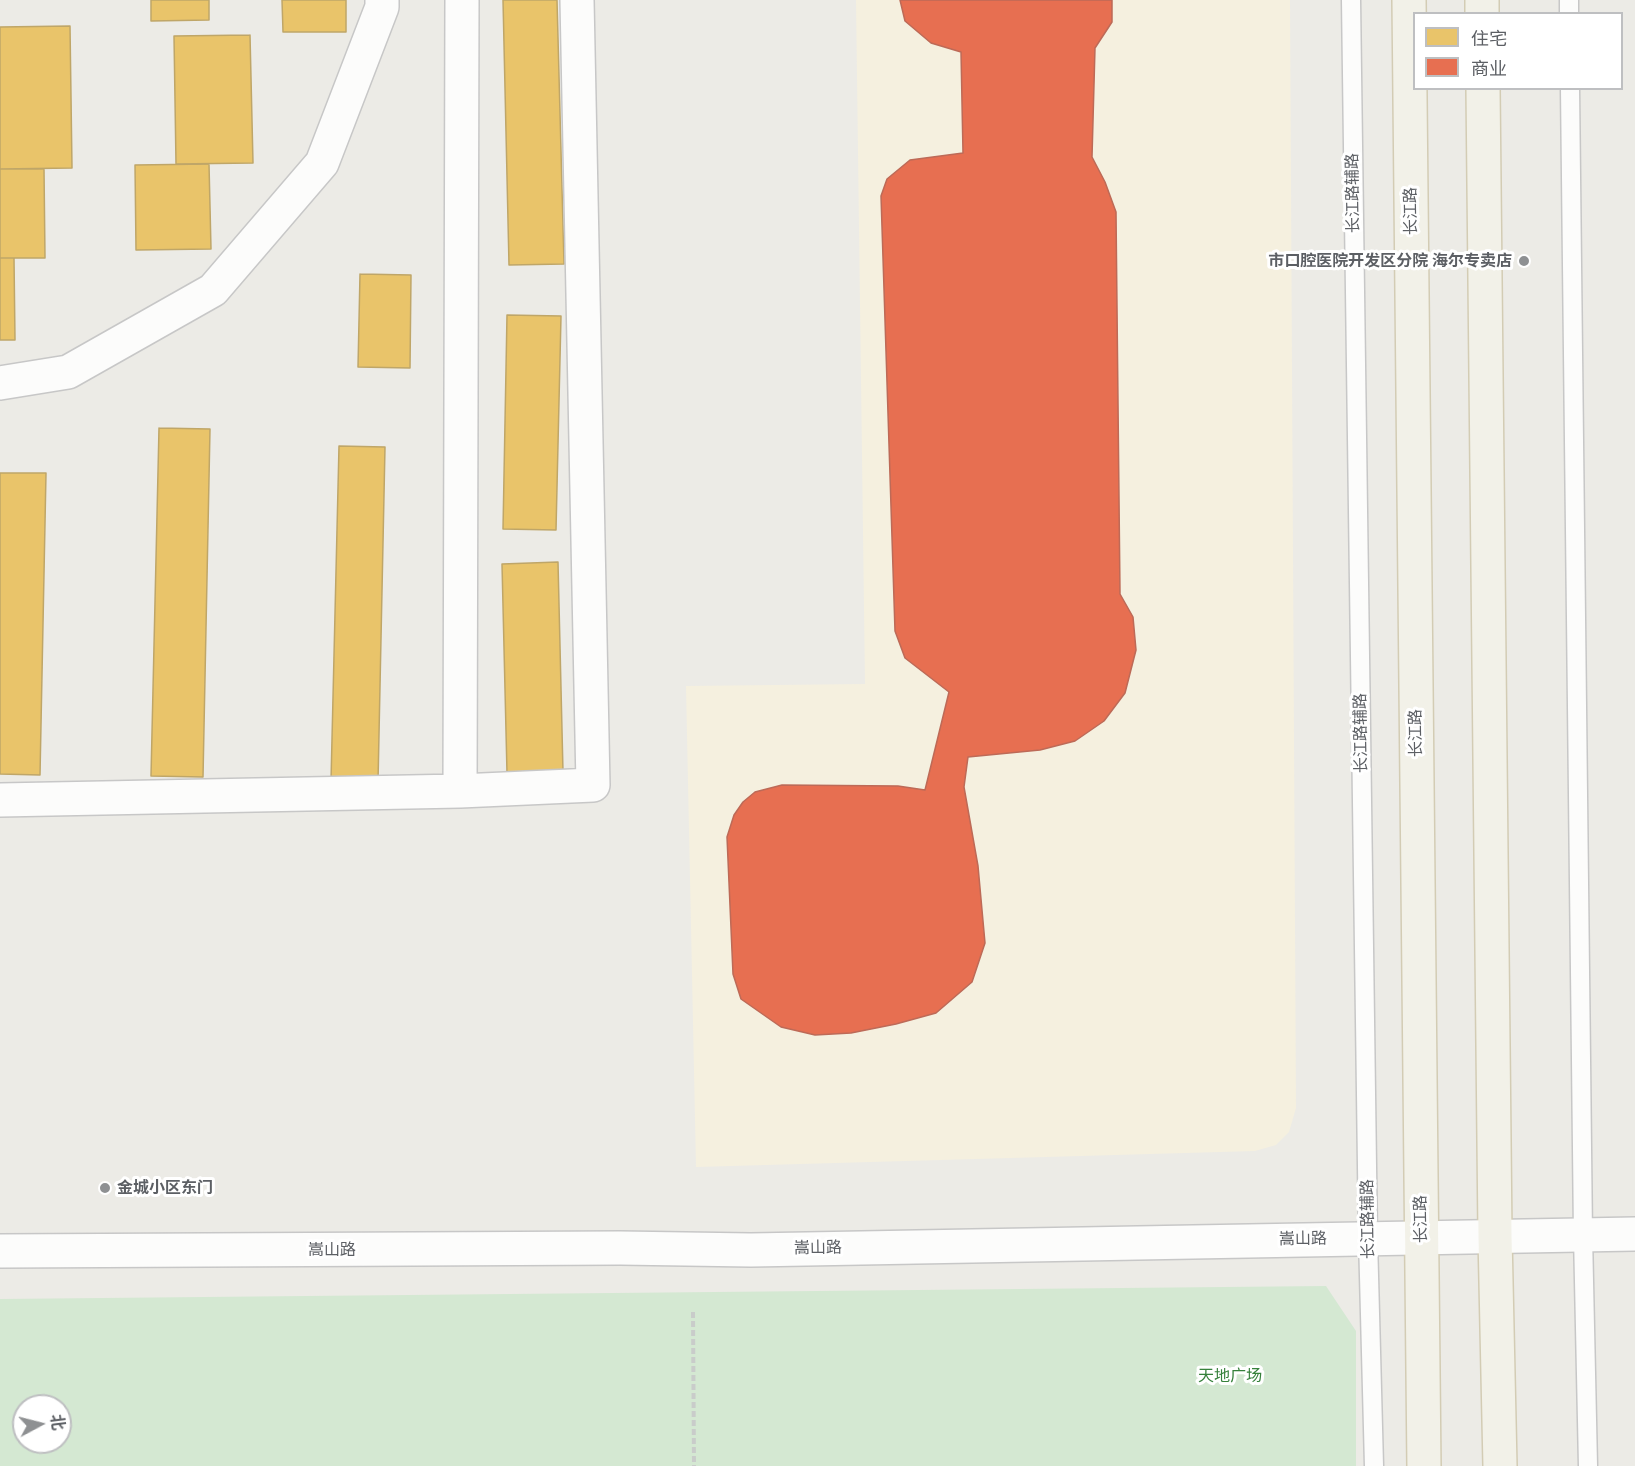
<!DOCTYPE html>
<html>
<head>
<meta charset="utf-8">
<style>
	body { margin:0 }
	#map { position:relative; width:1635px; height:1466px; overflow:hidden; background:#ecebe6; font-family:Inter,"Noto Sans SC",sans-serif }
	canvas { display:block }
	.legend { position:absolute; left:1413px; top:12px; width:210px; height:78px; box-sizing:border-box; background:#fff; border:2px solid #bebfc1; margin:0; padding:8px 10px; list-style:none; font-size:18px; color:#5c5f64 }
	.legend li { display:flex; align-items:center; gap:12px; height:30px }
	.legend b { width:30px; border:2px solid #bebfc1 }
	.north { position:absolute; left:12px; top:1394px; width:60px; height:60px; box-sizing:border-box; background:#fff; border:2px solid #bebfc1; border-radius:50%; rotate:83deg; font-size:16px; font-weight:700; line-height:24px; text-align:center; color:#5c5f64 }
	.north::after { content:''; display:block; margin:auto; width:21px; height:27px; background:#8e9092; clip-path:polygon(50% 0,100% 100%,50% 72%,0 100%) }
</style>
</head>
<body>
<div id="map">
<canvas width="1635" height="1466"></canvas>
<ul class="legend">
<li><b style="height:16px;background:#e9c46a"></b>住宅</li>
<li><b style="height:16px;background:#e76f51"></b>商业</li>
</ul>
<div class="north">北</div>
</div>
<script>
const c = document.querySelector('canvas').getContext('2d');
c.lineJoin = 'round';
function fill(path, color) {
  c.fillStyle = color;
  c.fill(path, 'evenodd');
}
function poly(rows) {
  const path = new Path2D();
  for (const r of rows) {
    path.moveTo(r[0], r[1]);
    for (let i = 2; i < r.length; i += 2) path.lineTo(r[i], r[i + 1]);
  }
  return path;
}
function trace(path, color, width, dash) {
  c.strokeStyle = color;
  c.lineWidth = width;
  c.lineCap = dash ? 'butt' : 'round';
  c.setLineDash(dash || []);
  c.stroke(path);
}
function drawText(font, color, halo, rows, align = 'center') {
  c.font = font + ' Inter,"Noto Sans SC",sans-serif';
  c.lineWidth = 6;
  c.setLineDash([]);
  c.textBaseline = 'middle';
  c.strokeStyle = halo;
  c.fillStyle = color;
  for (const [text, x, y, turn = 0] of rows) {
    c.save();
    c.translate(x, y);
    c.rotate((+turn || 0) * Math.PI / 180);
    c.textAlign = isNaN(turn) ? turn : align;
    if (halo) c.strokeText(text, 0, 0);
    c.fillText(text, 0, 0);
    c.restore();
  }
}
fill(poly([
	[856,0,1290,0,1296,1108,1289,1132,1276,1145,1255,1151,696,1167,686,686,865,684]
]), '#f5f0df');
fill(poly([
	[1326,1286,1356,1331,1356,1466,0,1466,0,1299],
	[24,1406,60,1406,60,1442,24,1442]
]), '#d4e8d2');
const homes = poly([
	[151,0,209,0,209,20,151,21,151,0],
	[282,0,346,0,346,32,283,32,282,0],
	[503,0,557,0,564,264,509,265,503,0],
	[70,26,72,168,0,169,0,27,70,26],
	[250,35,253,163,176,164,174,36,250,35],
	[209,164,211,249,136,250,135,165,209,164],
	[0,169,44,169,45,258,0,258,0,169],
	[0,258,14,258,15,340,0,340,0,258],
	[360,274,411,275,410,368,358,367,360,274],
	[507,315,561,316,556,530,503,529,507,315],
	[159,428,210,429,203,777,151,776,159,428],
	[339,446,385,447,378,782,331,781,339,446],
	[0,473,46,473,40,775,0,774,0,473],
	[558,562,563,772,507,773,502,564,558,562]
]);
fill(homes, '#e9c46a');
trace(homes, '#bfa668', 1.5);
const shops = poly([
	[900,0,1112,0,1112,22,1095,48,1092,157,1105,182,1116,212,1120,594,1133,617,1136,650,1125,693,1104,721,1075,741,1040,750,968,757,964,787,978,866,985,943,972,982,936,1013,896,1024,851,1033,815,1035,781,1027,741,999,733,974,727,837,734,815,743,802,755,792,782,785,898,786,925,790,949,692,905,658,895,631,881,196,887,179,910,160,963,153,961,52,931,43,905,21,900,0]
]);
fill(shops, '#e76f51');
trace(shops, '#bd6a57', 1.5);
const service = poly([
	[1351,0,1368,1238,1374,1466],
	[1569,0,1569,14],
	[1570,88,1583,1235,1588,1466]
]);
const minor = poly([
	[0,383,68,372,213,290,322,163,382,7,382,0],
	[460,791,462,0],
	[0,800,460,791,593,785,577,0]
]);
const tertiary = poly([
	[0,1251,620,1248,751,1250,1635,1234]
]);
const primary = poly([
	[1409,0,1424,1466],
	[1482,0,1482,14],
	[1483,88,1495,1236,1500,1466]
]);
trace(service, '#c7c7c7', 21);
trace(minor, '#c7c7c7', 36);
trace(tertiary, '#c7c7c7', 36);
trace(primary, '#d3ccb4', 36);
trace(poly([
	[693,1312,694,1466]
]), '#c9ccca', 4, [6, 3]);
trace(service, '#fcfcfb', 18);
trace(minor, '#fcfcfb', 33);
trace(tertiary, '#fcfcfb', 33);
trace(primary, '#f2f1e8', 33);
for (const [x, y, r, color] of [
	[1524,261,6,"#8e9092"],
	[105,1188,6,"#8e9092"]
]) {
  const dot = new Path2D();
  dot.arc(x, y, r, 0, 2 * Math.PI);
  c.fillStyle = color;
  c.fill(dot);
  trace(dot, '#fff', 2);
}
drawText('16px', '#5c5f64', '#fff', [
	["长江路辅路",1353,193,-91],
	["长江路",1411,211,-91],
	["长江路辅路",1361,733,-91],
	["长江路",1416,733,-91],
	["长江路辅路",1368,1219,-91],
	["长江路",1421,1219,-91],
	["嵩山路",1303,1239,-1],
	["嵩山路",818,1248,-1],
	["嵩山路",332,1250]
]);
drawText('bold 16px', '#5c5f64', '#fff', [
	["市口腔医院开发区分院 海尔专卖店",1512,261],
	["金城小区东门",117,1188,"left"]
], 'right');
drawText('16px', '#36813b', '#fff', [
	["天地广场",1230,1376]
]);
</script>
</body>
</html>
